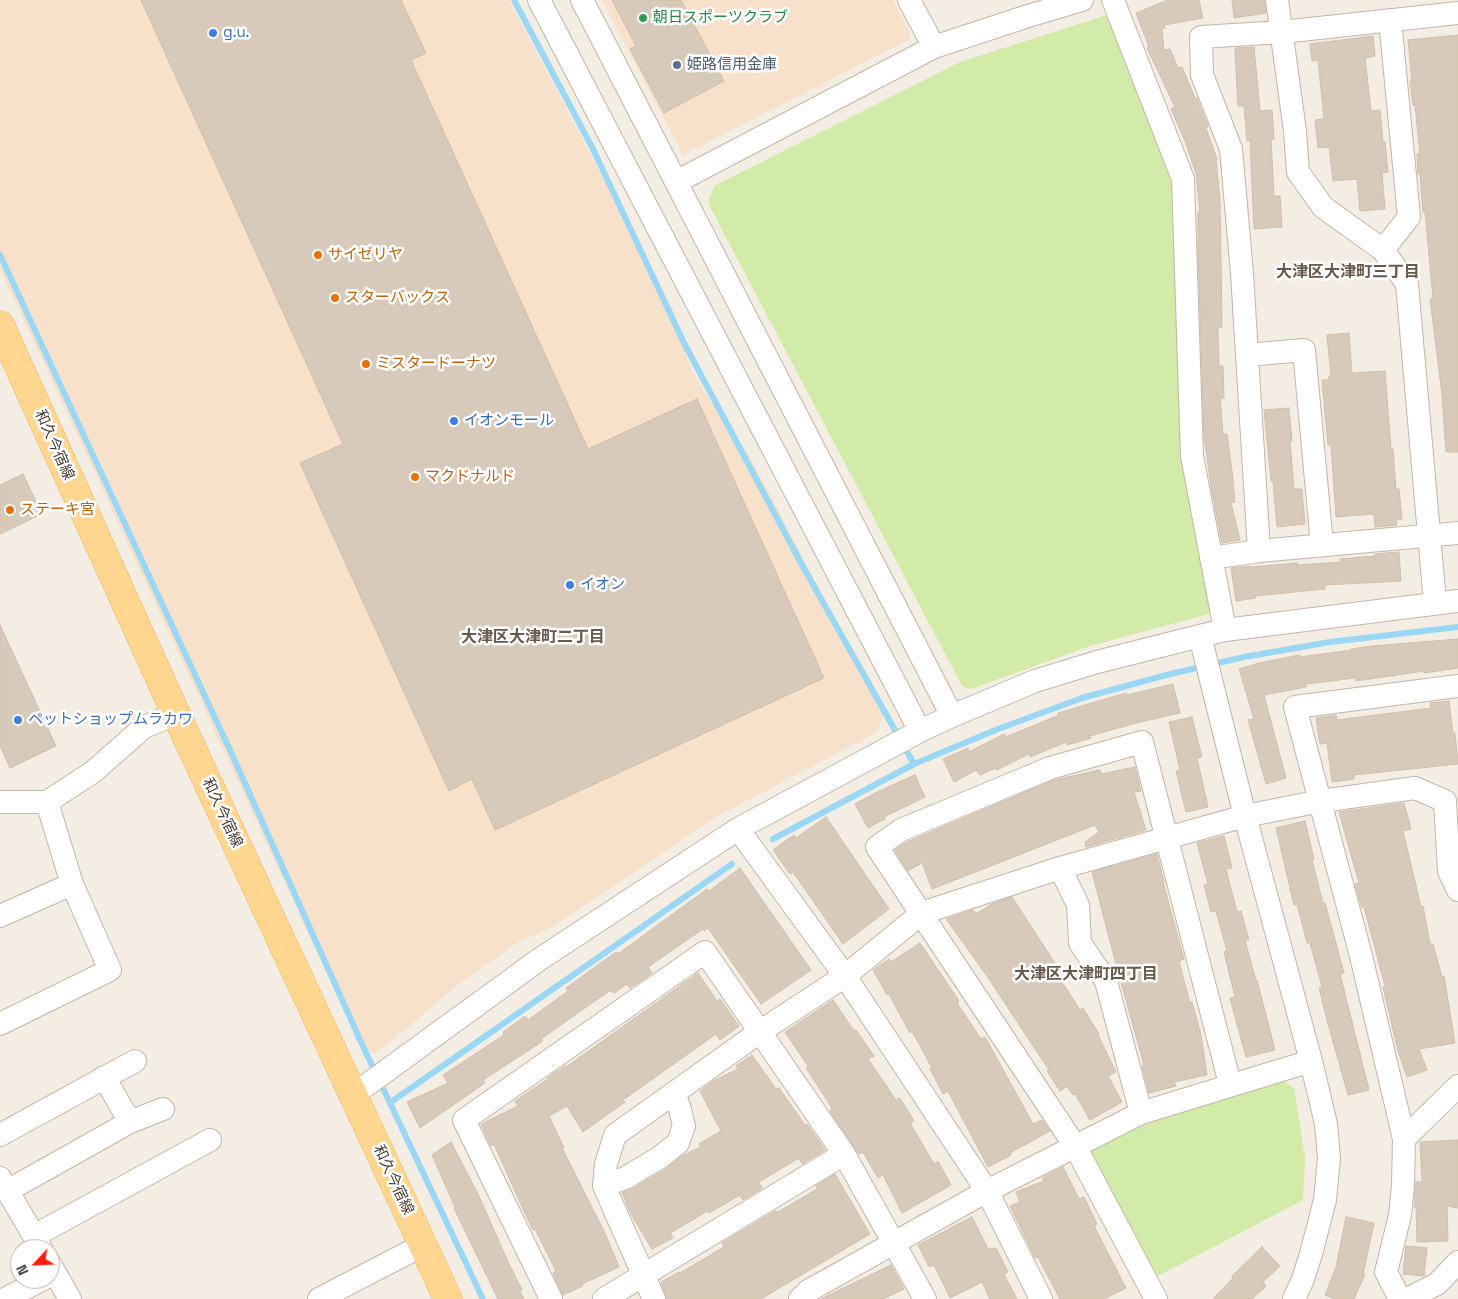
<!DOCTYPE html>
<html>
<head>
<meta charset="utf-8">
<style>
	body { margin:0 }
	#map { position:relative; width:1458px; height:1299px; overflow:hidden; background:#f3ede3; font-family:"Space Grotesk",sans-serif }
	canvas { display:block }
	.north { position:absolute; left:10px; top:1239px; width:50px; height:50px; box-sizing:border-box; background:#fff; border:1px solid #b5b1ad; border-radius:50%; rotate:245deg; font-size:14px; font-weight:700; line-height:20px; text-align:center; color:#453c33 }
	.north::after { content:''; display:block; margin:auto; width:18px; height:22px; background:#ff1e0d; clip-path:polygon(50% 0,100% 100%,50% 72%,0 100%) }
</style>
</head>
<body>
<div id="map">
<canvas width="1458" height="1299"></canvas>
<div class="north">N</div>
</div>
<script>
const c = document.querySelector('canvas').getContext('2d');
c.lineJoin = 'round';
function fill(path, color) {
  c.fillStyle = color;
  c.fill(path, 'evenodd');
}
function poly(rows) {
  const path = new Path2D();
  for (const r of rows) {
    path.moveTo(r[0], r[1]);
    for (let i = 2; i < r.length; i += 2) path.lineTo(r[i], r[i + 1]);
  }
  return path;
}
function trace(path, color, width, dash) {
  c.strokeStyle = color;
  c.lineWidth = width;
  c.lineCap = dash ? 'butt' : 'round';
  c.setLineDash(dash || []);
  c.stroke(path);
}
function drawText(font, color, halo, rows, align = 'center') {
  c.font = font + ' "Space Grotesk","Noto Sans JP",sans-serif';
  c.lineWidth = 5;
  c.setLineDash([]);
  c.textBaseline = 'middle';
  c.strokeStyle = halo;
  c.fillStyle = color;
  for (const [text, x, y, turn = 0] of rows) {
    c.save();
    c.translate(x, y);
    c.rotate((+turn || 0) * Math.PI / 180);
    c.textAlign = isNaN(turn) ? turn : align;
    if (halo) c.strokeText(text, 0, 0);
    c.fillText(text, 0, 0);
    c.restore();
  }
}
fill(poly([
	[0,0,509,0,675,314,688,363,713,405,750,457,884,712,877,732,716,817,553,927,520,941,451,990,405,1030,375,1053,361,1047,0,269],
	[602,0,893,0,910,33,910,39,683,155]
]), '#f7e1cb');
fill(poly([
	[1107,15,1169,167,1178,221,1212,613,1090,646,971,689,962,686,708,203,714,186,960,62],
	[1280,1079,1294,1088,1305,1158,1303,1200,1154,1278,1088,1158,1093,1145,1232,1092]
]), '#d2eba8');
trace(poly([
	[514,0,593,149,684,343,802,565,914,764],
	[0,255,235,761,361,1042,483,1299],
	[773,839,914,764,998,729,1082,698,1170,674,1244,657,1330,642,1458,627],
	[391,1102,732,864]
]), '#99d7f5', 6);
const building = poly([
	[141,0,401,0,426,53,411,60,588,449,697,399,824,678,495,830,472,779,449,791,300,463,343,444,141,0],
	[612,0,681,0,724,81,664,113,630,49,636,46,612,0],
	[1168,0,1199,0,1203,18,1164,25,1165,28,1162,29,1164,50,1170,49,1178,68,1182,67,1195,98,1197,98,1208,127,1206,128,1217,159,1216,159,1220,202,1222,327,1218,327,1219,366,1223,366,1224,398,1220,398,1223,434,1227,434,1232,471,1235,502,1231,503,1240,540,1222,543,1211,486,1204,436,1198,250,1198,212,1200,212,1196,173,1185,141,1171,109,1175,107,1147,48,1149,47,1136,13,1168,0],
	[1232,0,1264,0,1266,13,1234,18,1232,0],
	[1458,35,1458,452,1446,452,1442,395,1430,299,1433,298,1425,212,1423,212,1420,174,1418,174,1417,154,1420,154,1415,105,1413,105,1410,81,1412,81,1408,40,1458,35],
	[1373,36,1375,56,1365,58,1371,111,1380,110,1383,142,1385,142,1388,172,1382,173,1385,209,1360,211,1357,179,1333,181,1329,147,1318,148,1315,120,1324,119,1318,60,1312,61,1310,44,1373,36],
	[1254,47,1260,111,1272,110,1274,139,1271,139,1274,196,1280,196,1282,227,1254,229,1250,140,1247,141,1244,106,1238,106,1235,52,1235,48,1254,47],
	[1349,333,1352,373,1385,371,1391,449,1393,449,1396,489,1399,489,1402,519,1396,520,1397,525,1375,527,1374,514,1336,517,1331,445,1328,445,1322,380,1329,380,1329,376,1331,376,1327,335,1349,333],
	[1289,408,1292,441,1290,441,1294,489,1302,489,1305,524,1277,527,1273,481,1271,481,1264,410,1289,408],
	[23,474,42,514,0,534,0,485,23,474],
	[1399,552,1401,581,1325,585,1325,589,1255,596,1255,598,1236,601,1231,568,1250,566,1251,567,1297,563,1298,565,1341,562,1340,559,1375,556,1375,554,1399,552],
	[0,625,56,746,10,768,0,746,0,625],
	[1458,639,1458,668,1424,673,1424,671,1356,681,1355,678,1306,684,1306,687,1264,695,1286,778,1266,784,1248,720,1254,719,1239,669,1259,663,1300,655,1300,657,1352,650,1351,649,1372,646,1458,639],
	[1173,684,1180,713,1136,723,1090,736,1091,738,1067,745,1066,742,1030,757,1029,754,997,770,996,768,980,775,976,770,954,782,943,759,968,748,969,752,1004,734,1006,737,1059,715,1058,713,1126,693,1127,695,1173,684],
	[1449,701,1453,733,1455,733,1458,764,1354,775,1354,779,1332,782,1327,743,1320,744,1316,718,1336,715,1337,720,1431,708,1430,703,1449,701],
	[1192,717,1202,757,1197,758,1208,807,1186,812,1176,771,1180,770,1169,722,1192,717],
	[1135,767,1141,791,1134,792,1146,830,1086,847,1085,842,1099,832,1095,825,932,889,922,863,908,871,895,850,907,842,1054,780,1100,770,1101,774,1135,767],
	[915,775,925,797,884,817,885,819,868,828,855,804,877,792,915,775],
	[1404,803,1411,829,1403,831,1421,907,1423,906,1430,944,1433,944,1442,977,1444,976,1455,1043,1419,1049,1427,1070,1407,1077,1398,1051,1383,987,1385,986,1364,907,1362,908,1355,884,1359,883,1339,812,1404,803],
	[826,817,889,909,843,944,793,872,790,874,773,850,794,835,796,838,826,817],
	[1305,821,1314,859,1312,860,1323,903,1325,903,1344,973,1340,974,1369,1090,1348,1095,1328,1024,1319,988,1322,987,1310,943,1307,943,1297,904,1294,905,1276,828,1305,821],
	[1224,836,1232,868,1226,869,1237,912,1241,911,1249,940,1245,940,1256,981,1257,980,1275,1050,1246,1057,1230,998,1235,997,1224,952,1227,951,1216,911,1211,912,1204,885,1208,884,1197,843,1224,836],
	[1157,854,1164,882,1163,882,1184,959,1179,961,1190,1003,1192,1002,1201,1035,1207,1075,1174,1082,1176,1086,1149,1093,1142,1066,1144,1065,1117,968,1092,872,1157,854],
	[740,868,811,970,761,1004,708,928,704,931,703,929,648,967,652,973,630,988,627,984,614,993,611,990,582,1010,541,1039,543,1041,483,1080,485,1083,420,1128,407,1102,448,1083,443,1075,504,1035,503,1032,525,1016,528,1020,568,991,566,988,616,952,618,954,707,889,709,891,740,868],
	[1012,897,1062,974,1058,976,1080,1010,1083,1008,1099,1034,1098,1035,1116,1072,1108,1076,1122,1102,1090,1120,1075,1094,1073,1095,1067,1086,1060,1091,1047,1071,1049,1070,987,976,946,919,973,910,976,914,992,904,1012,897],
	[920,943,959,1001,957,1003,981,1039,985,1037,1033,1124,1042,1120,1050,1131,1010,1153,1011,1155,988,1167,948,1091,943,1094,930,1069,932,1068,912,1031,910,1033,889,994,887,995,873,970,889,959,891,962,920,943],
	[698,973,717,1001,720,999,739,1026,720,1040,716,1034,623,1100,625,1102,583,1132,567,1106,549,1116,564,1148,562,1148,604,1231,619,1267,582,1284,583,1286,563,1295,553,1273,556,1271,535,1229,533,1230,523,1209,494,1144,491,1146,481,1124,518,1106,515,1101,548,1079,547,1078,565,1066,566,1067,698,973],
	[833,1000,854,1031,856,1030,874,1056,868,1059,896,1100,900,1098,914,1121,910,1123,934,1164,938,1161,951,1185,902,1213,883,1175,878,1178,863,1152,859,1154,830,1111,832,1109,827,1100,806,1068,808,1066,785,1032,833,1000],
	[752,1055,776,1089,779,1088,805,1125,807,1124,825,1150,802,1164,799,1158,759,1182,762,1188,743,1200,740,1195,709,1213,708,1211,670,1233,673,1238,652,1249,631,1214,622,1193,632,1189,666,1169,682,1156,701,1147,699,1144,721,1131,700,1091,713,1081,738,1069,736,1066,752,1055],
	[1458,1140,1458,1208,1447,1206,1448,1241,1417,1242,1416,1207,1414,1207,1416,1182,1422,1182,1420,1142,1458,1140],
	[451,1142,478,1194,509,1264,522,1290,520,1291,524,1299,498,1299,454,1208,455,1207,432,1155,451,1142],
	[1063,1167,1079,1199,1084,1197,1097,1224,1094,1226,1126,1288,1104,1299,1060,1299,1038,1257,1035,1258,1010,1206,1020,1202,1016,1192,1044,1181,1042,1178,1063,1167],
	[835,1174,870,1234,761,1299,667,1299,661,1282,679,1272,680,1273,724,1247,722,1243,775,1211,778,1212,817,1189,816,1186,835,1174],
	[972,1217,988,1249,996,1248,1008,1272,1004,1274,1017,1299,990,1299,982,1282,950,1298,934,1265,929,1267,918,1245,972,1217],
	[1346,1217,1374,1223,1363,1274,1365,1274,1354,1299,1335,1299,1325,1295,1336,1267,1346,1217],
	[1406,1246,1427,1248,1424,1276,1403,1274,1406,1246],
	[1262,1247,1280,1266,1263,1282,1266,1286,1252,1299,1213,1299,1233,1278,1232,1276,1262,1247],
	[891,1265,904,1289,883,1299,821,1299,891,1265]
]);
fill(building, '#d8caba');
trace(building, '#d0beaa', 1);
const minor = poly([
	[539,0,920,731],
	[582,0,952,716],
	[909,0,934,47],
	[1113,0,1183,179,1192,456,1225,630],
	[1277,0,1295,131,1298,172,1323,207,1383,250,1407,284,1435,603],
	[676,182,934,47,1028,16,1082,0],
	[1383,250,1409,217,1390,20],
	[1247,355,1304,350,1322,545],
	[1259,551,1242,273,1231,149,1202,75,1201,37,1282,32,1458,13],
	[1211,558,1259,551,1458,533],
	[1200,636,1245,816,1311,1061,1326,1124,1329,1158,1325,1200,1311,1254,1303,1279,1294,1299],
	[0,802,47,802,72,884,110,970,0,1024],
	[47,802,93,772,144,727,176,714],
	[738,829,845,976,987,1191,1041,1299],
	[1060,868,1078,905,1080,943,1106,981,1141,1113],
	[0,916,72,884],
	[104,1077,130,1122],
	[353,1095,540,959,738,829,920,731,952,716,1035,681,1097,662,1200,636,1225,630,1458,601],
	[0,1135,135,1061],
	[1404,1139,1458,1086],
	[0,1178,41,1248],
	[604,1186,625,1178,659,1158,678,1143,684,1126,680,1109,674,1093],
	[7,1191,130,1122,163,1109],
	[34,1236,210,1140],
	[50,1264,70,1299],
	[5,1299,43,1279],
	[319,1299,423,1245],
	[551,1299,464,1120,705,952,844,1154,925,1299],
	[604,1299,844,1154],
	[654,1299,604,1186,606,1164,615,1135,761,1031,845,976,922,913,1060,868,1245,816,1321,801,1415,788,1445,801,1449,871,1458,890],
	[800,1299,808,1291,987,1191,1141,1113,1311,1061],
	[1156,1299,1075,1146,877,847,901,830,1050,768,1142,742,1230,1084],
	[1400,1299,1386,1272,1400,1215,1403,1185,1404,1139,1361,956,1295,707,1458,686],
	[1407,1299,1437,1284,1458,1262]
]);
const major = poly([
	[0,325,176,714,448,1299]
]);
trace(minor, '#c2b6a8', 24);
trace(major, '#ecb357', 29);
trace(minor, '#fff', 22);
trace(major, '#ffd68f', 28);
for (const [x, y, r, color] of [
	[643,18,5,"#2e9e5b"],
	[213,33,5,"#3f7fe0"],
	[677,65,5,"#5c6f8a"],
	[318,255,5,"#e8710a"],
	[335,298,5,"#e8710a"],
	[366,364,5,"#e8710a"],
	[454,421,5,"#3f7fe0"],
	[415,477,5,"#e8710a"],
	[10,510,5,"#e8710a"],
	[570,585,5,"#3f7fe0"],
	[18,720,5,"#3f7fe0"]
]) {
  const dot = new Path2D();
  dot.arc(x, y, r, 0, 2 * Math.PI);
  c.fillStyle = color;
  c.fill(dot);
  trace(dot, '#fff', 2);
}
drawText('15px', '#27864d', '#fff', [
	["朝日スポーツクラブ",653,18]
], 'left');
drawText('15px', '#366cbe', '#fff', [
	["g.u.",223,33],
	["イオンモール",464,421],
	["イオン",580,585],
	["ペットショップムラカワ",28,720]
], 'left');
drawText('15px', '#4e5e75', '#fff', [
	["姫路信用金庫",687,65]
], 'left');
drawText('15px', '#c56008', '#fff', [
	["サイゼリヤ",328,255],
	["スターバックス",345,298],
	["ミスタードーナツ",376,364],
	["マクドナルド",425,477],
	["ステーキ宮",20,510]
], 'left');
drawText('15px', '#453c33', '#fff', [
	["和久今宿線",54,445,66],
	["和久今宿線",222,813,65],
	["和久今宿線",393,1180,65]
]);
drawText('bold 16px', '#685949', '#fff', [
	["大津区大津町三丁目",1348,273],
	["大津区大津町二丁目",533,638],
	["大津区大津町四丁目",1086,975]
]);
</script>
</body>
</html>
